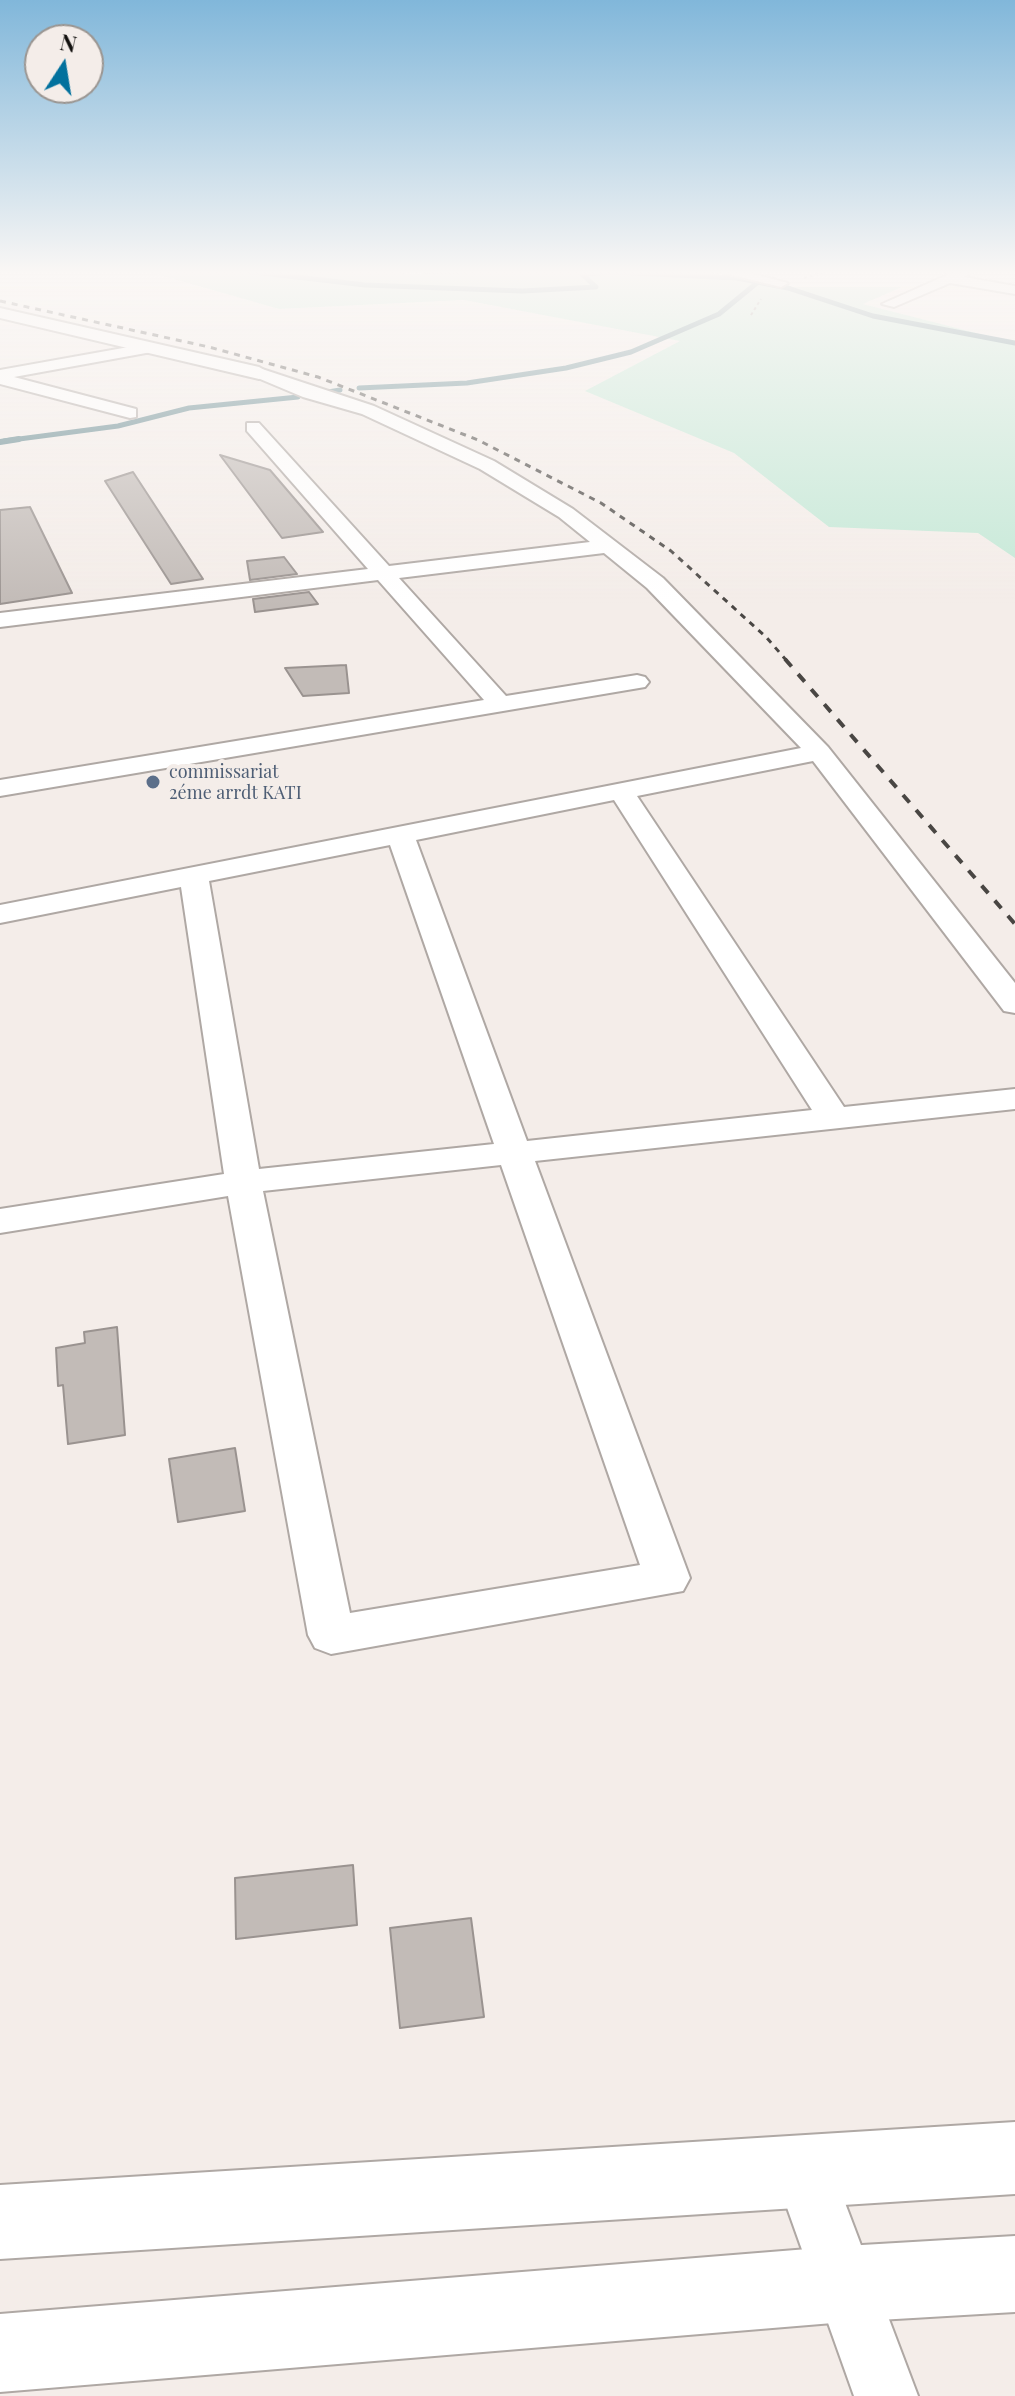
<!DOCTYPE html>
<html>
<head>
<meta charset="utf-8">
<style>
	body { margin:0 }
	#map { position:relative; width:1015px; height:2396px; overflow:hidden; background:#f4ede9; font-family:"Playfair Display",serif }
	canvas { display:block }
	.north { position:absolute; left:24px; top:24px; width:80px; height:80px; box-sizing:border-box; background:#f4ede9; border:2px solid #9a9591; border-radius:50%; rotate:12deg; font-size:22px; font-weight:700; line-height:32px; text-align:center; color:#12100e }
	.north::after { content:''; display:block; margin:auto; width:28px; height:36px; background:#02719d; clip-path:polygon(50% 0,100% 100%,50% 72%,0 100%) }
</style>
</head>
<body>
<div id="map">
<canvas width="1015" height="2396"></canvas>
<div class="north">N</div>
</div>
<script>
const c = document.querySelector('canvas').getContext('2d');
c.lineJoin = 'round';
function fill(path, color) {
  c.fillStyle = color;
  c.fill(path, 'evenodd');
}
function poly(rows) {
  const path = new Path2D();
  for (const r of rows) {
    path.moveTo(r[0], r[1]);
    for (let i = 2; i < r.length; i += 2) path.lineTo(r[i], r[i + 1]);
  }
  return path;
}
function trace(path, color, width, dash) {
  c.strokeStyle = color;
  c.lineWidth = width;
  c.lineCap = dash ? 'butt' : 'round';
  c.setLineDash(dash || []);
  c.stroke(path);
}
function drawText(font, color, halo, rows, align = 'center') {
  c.font = font + ' "Playfair Display",serif';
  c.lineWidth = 8;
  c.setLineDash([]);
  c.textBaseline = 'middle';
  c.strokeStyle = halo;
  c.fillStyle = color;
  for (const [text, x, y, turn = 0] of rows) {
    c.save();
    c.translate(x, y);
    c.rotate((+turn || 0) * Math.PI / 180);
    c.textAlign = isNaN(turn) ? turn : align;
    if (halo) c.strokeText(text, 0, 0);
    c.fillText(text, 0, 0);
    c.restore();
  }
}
fill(poly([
	[146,271,398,271,404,274,697,271,794,287,902,287,863,304,1015,343,1015,558,978,533,829,527,734,453,585,391,680,341,464,300,279,309]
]), '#c3e8d6');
trace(poly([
	[245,271,365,285,522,291,596,287,582,274,614,272,737,278,788,288,873,316,1015,343],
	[359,388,467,383,566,368,631,352,719,314,758,282],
	[328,392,340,390],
	[4,441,118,426,189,408,298,397]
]), '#64888f', 5);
trace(poly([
	[0,442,19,439]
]), '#64888f', 6);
const building = poly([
	[220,455,270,470,323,532,282,538,220,455],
	[133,472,203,579,171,584,105,481,133,472],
	[30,507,72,593,0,604,0,510,30,507],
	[284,557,297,574,250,580,247,561,284,557],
	[309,592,318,604,255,612,253,599,309,592],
	[346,665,349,693,303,696,285,668,346,665],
	[117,1327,125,1435,68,1444,63,1385,58,1386,56,1348,85,1343,84,1332,117,1327],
	[235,1448,245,1511,178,1522,169,1459,235,1448],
	[353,1865,357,1925,236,1939,235,1878,353,1865],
	[471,1918,484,2017,400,2028,390,1928,471,1918]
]);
fill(building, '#c2bbb7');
trace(building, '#9a9390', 2);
const street = poly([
	[716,271,742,271,788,283,781,287,716,271],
	[956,271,974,271,964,277,1015,286,1015,294,950,283,894,307,882,304,956,271],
	[151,343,159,348,157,351,14,377,136,409,136,417,130,418,0,384,0,370,151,343],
	[259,368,374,406,494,461,573,509,663,578,828,747,1015,983,1015,1013,1004,1011,813,761,637,796,844,1107,1015,1089,1015,1109,535,1161,690,1578,683,1591,331,1654,315,1648,308,1635,228,1196,0,1233,0,1209,224,1174,181,887,0,923,0,905,801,748,647,588,604,553,399,578,506,696,637,675,645,677,649,682,645,687,0,796,0,780,484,700,378,580,0,627,0,613,368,569,247,431,247,423,259,423,389,566,590,542,559,517,480,469,362,414,303,397,253,376,253,370,259,368],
	[614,800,812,1110,527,1141,416,840,614,800],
	[390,845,494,1144,259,1169,209,881,390,845],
	[501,1165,640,1565,350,1613,263,1191,501,1165],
	[804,2141,825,2150,918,2396,854,2396,774,2171,783,2150,804,2141]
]);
const secondary = poly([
	[0,308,259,367,269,373,259,379,0,318,0,308],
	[1015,2122,1015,2194,0,2259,0,2185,1015,2122],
	[1015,2236,1015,2312,845,2322,0,2392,0,2314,845,2246,1015,2236]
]);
trace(street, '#afa8a4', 4);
trace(secondary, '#afa8a4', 4);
trace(poly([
	[804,278,829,271],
	[751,315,761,299]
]), '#948f8c', 2, [3, 3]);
fill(street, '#fff');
fill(secondary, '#fff');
trace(poly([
	[0,301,209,347,318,377,478,440,601,503,671,551,766,637,787,661]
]), '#494643', 3, [6, 6]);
trace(poly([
	[785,659,1015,924]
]), '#494643', 4, [10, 10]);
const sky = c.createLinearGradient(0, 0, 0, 606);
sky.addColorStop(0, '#81b7da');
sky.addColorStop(0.45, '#faf7f5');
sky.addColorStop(1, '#faf7f500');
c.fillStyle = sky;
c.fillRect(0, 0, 1015, 606);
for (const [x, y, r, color] of [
	[153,782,8,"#5c6f8a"]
]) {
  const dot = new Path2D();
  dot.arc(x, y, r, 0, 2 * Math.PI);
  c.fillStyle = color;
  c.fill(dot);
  trace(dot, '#f4ede9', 3);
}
drawText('18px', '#4e5e75', '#f4ede9', [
	["commissariat",169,772],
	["2éme arrdt KATI",169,793]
], 'left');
</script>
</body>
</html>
